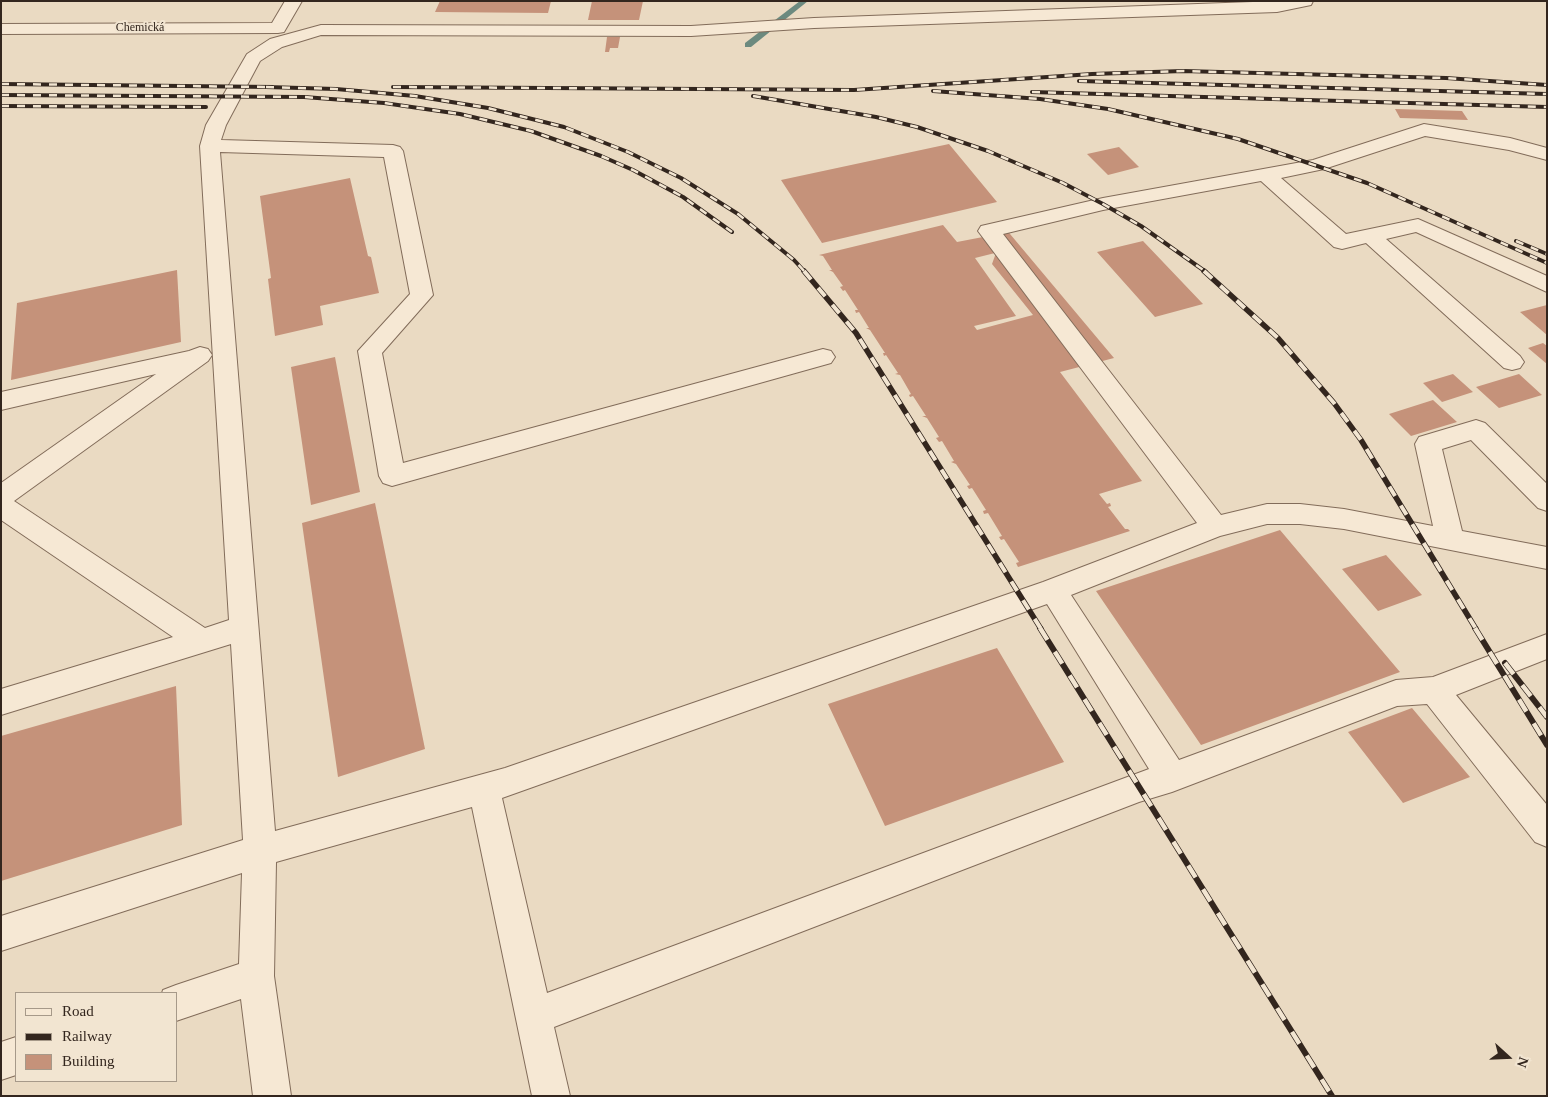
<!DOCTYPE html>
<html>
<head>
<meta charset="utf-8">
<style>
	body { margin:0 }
	#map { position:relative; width:1548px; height:1097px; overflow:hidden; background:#eadac2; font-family:Georgia,serif }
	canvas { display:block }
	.frame { position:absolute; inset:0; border:2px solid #33261e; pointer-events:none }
	.legend { position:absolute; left:15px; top:992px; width:162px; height:90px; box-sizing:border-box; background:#f2e5d1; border:1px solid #a69989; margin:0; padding:6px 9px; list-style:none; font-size:15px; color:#33261e }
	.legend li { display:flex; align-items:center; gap:10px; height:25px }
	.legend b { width:25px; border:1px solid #a69989 }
	.north { position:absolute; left:1483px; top:1032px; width:50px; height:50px; -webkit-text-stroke:4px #f2e5d1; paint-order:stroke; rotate:110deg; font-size:14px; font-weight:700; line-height:20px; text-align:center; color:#33261e }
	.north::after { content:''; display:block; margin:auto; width:18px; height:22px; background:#33261e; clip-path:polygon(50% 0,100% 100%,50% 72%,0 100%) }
</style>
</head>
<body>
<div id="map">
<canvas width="1548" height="1097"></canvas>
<div class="frame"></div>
<ul class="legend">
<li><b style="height:6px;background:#f6e8d4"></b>Road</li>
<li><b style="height:6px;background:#33261e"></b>Railway</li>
<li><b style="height:14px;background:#c5927a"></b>Building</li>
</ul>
<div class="north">N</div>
</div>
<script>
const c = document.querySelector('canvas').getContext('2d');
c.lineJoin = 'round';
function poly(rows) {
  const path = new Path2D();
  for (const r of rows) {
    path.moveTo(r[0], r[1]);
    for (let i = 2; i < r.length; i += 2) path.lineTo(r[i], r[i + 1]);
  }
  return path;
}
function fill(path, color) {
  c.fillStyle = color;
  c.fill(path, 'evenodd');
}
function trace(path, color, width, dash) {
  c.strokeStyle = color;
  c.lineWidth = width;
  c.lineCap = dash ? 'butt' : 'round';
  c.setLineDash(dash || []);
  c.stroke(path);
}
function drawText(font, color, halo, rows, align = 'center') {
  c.font = font + ' Georgia,serif';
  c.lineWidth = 4;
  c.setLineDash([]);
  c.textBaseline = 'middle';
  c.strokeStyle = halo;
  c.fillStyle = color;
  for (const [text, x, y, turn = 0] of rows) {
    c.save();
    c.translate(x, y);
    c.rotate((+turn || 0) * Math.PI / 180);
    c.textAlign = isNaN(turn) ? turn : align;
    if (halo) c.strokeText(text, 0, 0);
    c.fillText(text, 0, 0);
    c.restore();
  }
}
fill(poly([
	[800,1,808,1,751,47,745,47,745,43,800,1]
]), '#6c8a7f');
fill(poly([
	[440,1,551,1,548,13,435,12],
	[592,1,643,1,639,20,588,20],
	[607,37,620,37,618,48,610,48,609,52,605,52],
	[1395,109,1462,111,1468,120,1400,118],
	[949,144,997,202,822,243,781,180],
	[1119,147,1139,167,1108,175,1087,154],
	[350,178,368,256,371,257,379,293,320,306,323,325,275,336,268,279,271,278,260,196],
	[943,225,957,242,983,237,995,253,975,258,1016,316,974,326,977,330,1033,315,992,264,1005,228,1114,358,1060,372,1142,481,1099,494,1107,504,1110,503,1111,506,1108,507,1125,529,1128,529,1130,531,1018,567,1016,563,1019,562,1004,539,1001,540,999,537,1002,536,988,513,984,514,983,511,986,510,972,488,969,489,967,486,970,485,956,464,951,462,954,461,942,441,939,442,936,438,939,437,927,418,922,416,926,416,913,396,910,397,909,395,911,394,900,375,895,374,898,373,886,355,884,356,883,353,885,353,870,330,866,328,869,328,859,312,856,313,855,310,858,310,845,290,843,291,840,287,843,286,833,272,829,270,832,270,823,256,819,255],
	[1143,241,1203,304,1155,317,1097,252],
	[177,270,181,342,11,380,17,303],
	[1547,305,1547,335,1520,312],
	[1543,343,1547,346,1547,364,1528,348],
	[335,357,360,492,311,505,291,367],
	[1453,374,1473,392,1442,402,1423,383],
	[1519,374,1542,395,1499,408,1476,387],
	[1433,400,1457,422,1411,436,1389,414],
	[375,503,425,749,338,777,302,523],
	[1280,530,1400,672,1201,745,1096,591],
	[1386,555,1422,595,1378,611,1342,569],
	[997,648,1064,762,885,826,828,704],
	[176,686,182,825,1,881,1,736],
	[1412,708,1470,777,1403,803,1348,732]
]), '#c5927a');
const minor = poly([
	[285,1,302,1,284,32,278,33,1,34,1,24,272,23,285,1],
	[1280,1,1313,1,1311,5,1277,12,814,28,691,36,321,35,282,47,260,61,226,125,221,140,393,145,400,147,403,151,433,295,382,353,403,463,823,349,831,351,835,357,831,363,392,486,383,483,379,476,358,351,410,294,384,157,220,152,275,831,505,768,1043,582,1197,523,978,231,981,226,1103,198,1313,160,1424,124,1510,138,1547,148,1547,160,1509,150,1425,136,1324,169,1281,178,1346,234,1418,219,1547,276,1547,292,1416,232,1386,239,1520,356,1524,362,1520,368,1512,370,1504,368,1366,243,1342,249,1334,247,1261,181,1103,210,1003,234,1221,515,1267,504,1300,504,1344,509,1433,526,1415,444,1419,437,1476,420,1485,423,1547,484,1547,511,1538,508,1471,440,1442,449,1462,531,1547,547,1547,569,1344,529,1300,524,1267,524,1220,536,1071,595,1179,760,1396,680,1433,677,1547,634,1547,659,1456,695,1547,805,1547,847,1535,842,1427,704,1397,706,1172,792,1139,802,554,1027,570,1096,532,1096,472,807,276,862,274,976,291,1096,253,1096,241,999,176,1021,176,993,162,993,163,990,176,985,239,964,242,873,1,951,1,916,243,840,231,644,1,715,1,689,173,637,1,520,1,483,156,374,1,410,1,392,189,351,200,347,208,349,212,355,208,361,14,501,205,628,229,620,200,146,206,125,247,54,270,39,321,25,691,26,814,18,1280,1],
	[1047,604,1149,769,547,993,502,798,1047,604],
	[16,1037,16,1075,1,1080,1,1042,16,1037]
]);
trace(minor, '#826c5a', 2);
fill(minor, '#f6e8d4');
const railFar2 = poly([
	[1079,81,1547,94],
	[1,84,273,87],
	[266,87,336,89,415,96,488,108,564,127,628,152,681,178,738,214,794,260,805,272],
	[393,87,854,90,1092,74,1183,71,1446,78,1547,85],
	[933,91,1040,99,1108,109,1238,139,1367,183,1547,263],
	[1032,92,1547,107],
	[1,95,304,97,384,103,460,114,531,131,601,156,633,170,683,197,732,232],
	[753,96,876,117,917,127,988,151,1063,183,1103,204,1141,226,1206,272],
	[1,106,206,107],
	[1516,241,1547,254]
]);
const railFar1 = poly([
	[804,271,856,333,1041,629],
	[1204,271,1278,338,1334,403,1361,440,1476,629]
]);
const rail = poly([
	[1040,628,1332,1096],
	[1475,628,1547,745],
	[1505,663,1547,717]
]);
trace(railFar2, '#33261e', 4);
trace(railFar1, '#33261e', 5.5);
trace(rail, '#33261e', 6);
trace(railFar2, '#f2e5d1', 2.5, [8]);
trace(railFar1, '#f2e5d1', 4, [11]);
trace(rail, '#f2e5d1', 4.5, [14]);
drawText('12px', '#33261e', '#f2e5d1', [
	["Chemická",140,28]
]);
</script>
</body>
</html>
